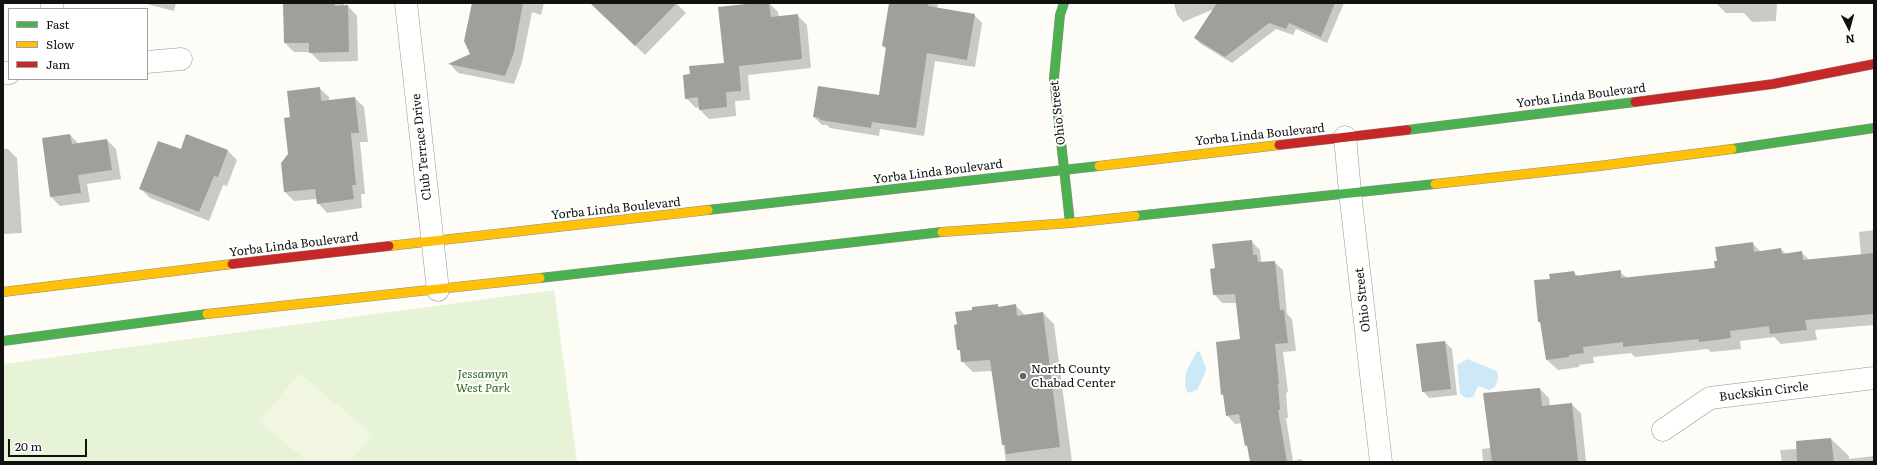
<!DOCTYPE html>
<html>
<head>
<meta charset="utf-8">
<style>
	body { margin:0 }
	#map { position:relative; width:1877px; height:465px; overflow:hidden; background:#fdfcf7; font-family:Literata,serif }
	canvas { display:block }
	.frame { position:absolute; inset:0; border:4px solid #111; pointer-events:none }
	.legend { position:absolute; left:8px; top:8px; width:140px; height:72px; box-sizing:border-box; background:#fff; border:1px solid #a0a0a0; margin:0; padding:5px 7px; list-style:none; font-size:12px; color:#111 }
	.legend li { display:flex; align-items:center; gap:8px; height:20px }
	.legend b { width:20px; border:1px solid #a0a0a0 }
	.north { position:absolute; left:1829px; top:8px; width:40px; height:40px; -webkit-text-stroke:3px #fff; paint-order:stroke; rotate:174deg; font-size:11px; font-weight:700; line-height:16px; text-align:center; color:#111 }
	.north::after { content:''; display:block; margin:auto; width:14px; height:18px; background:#111; clip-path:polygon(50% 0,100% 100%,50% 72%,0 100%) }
	.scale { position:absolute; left:8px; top:439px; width:79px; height:18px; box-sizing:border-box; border:2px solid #111; border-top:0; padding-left:5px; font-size:12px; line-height:14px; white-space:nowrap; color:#111; -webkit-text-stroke:3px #fff; paint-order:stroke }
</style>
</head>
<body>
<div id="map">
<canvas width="1877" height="465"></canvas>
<div class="frame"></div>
<ul class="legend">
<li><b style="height:5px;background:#4caf50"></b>Fast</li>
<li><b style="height:5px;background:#ffc107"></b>Slow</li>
<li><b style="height:5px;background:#c62828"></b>Jam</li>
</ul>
<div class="north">N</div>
<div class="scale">20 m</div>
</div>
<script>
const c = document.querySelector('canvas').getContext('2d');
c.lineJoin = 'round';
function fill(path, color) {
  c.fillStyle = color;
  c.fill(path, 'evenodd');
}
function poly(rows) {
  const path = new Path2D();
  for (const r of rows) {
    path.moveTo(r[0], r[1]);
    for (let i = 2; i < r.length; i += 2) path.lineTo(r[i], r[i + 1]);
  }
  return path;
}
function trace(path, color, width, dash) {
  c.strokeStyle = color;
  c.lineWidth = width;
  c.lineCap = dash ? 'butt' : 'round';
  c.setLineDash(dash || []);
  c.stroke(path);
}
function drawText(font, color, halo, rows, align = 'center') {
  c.font = font + ' Literata,serif';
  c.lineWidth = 4;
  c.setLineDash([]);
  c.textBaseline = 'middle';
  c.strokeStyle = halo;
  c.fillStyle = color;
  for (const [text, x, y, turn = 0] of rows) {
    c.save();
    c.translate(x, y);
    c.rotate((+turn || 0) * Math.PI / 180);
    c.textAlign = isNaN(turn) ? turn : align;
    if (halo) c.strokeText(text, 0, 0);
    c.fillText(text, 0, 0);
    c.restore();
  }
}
fill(poly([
	[554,290,577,462,3,462,3,364]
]), '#e7f3d7');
fill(poly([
	[300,373,373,435,350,462,308,462,259,421]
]), '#f0f6e1');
fill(poly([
	[1197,351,1200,352,1206,368,1206,371,1197,390,1188,393,1185,387,1186,372],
	[1467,359,1497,371,1498,378,1495,387,1489,390,1478,386,1473,397,1466,398,1460,394,1457,365]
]), '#cde8f7');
fill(poly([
	[143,3,176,3,174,11],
	[284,3,344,3,344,7,348,6,357,16,358,61,320,62,310,52,294,52,285,43],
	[473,3,544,3,541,15,532,12,522,62,514,84,458,73,450,64,471,54],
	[592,3,676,3,686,13,645,55],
	[766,3,769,3,778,12,779,17,797,15,807,25,811,68,748,75,750,100,735,101,736,116,709,119,700,110,700,107,696,108,686,98,691,75,725,64],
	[890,3,938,3,937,9,974,15,982,23,975,67,935,61,924,136,880,129,879,136,830,128,827,125,822,125,814,117,879,96,886,49,883,46],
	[1174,3,1344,3,1327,43,1296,29,1293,35,1276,29,1232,63,1201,44,1195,38,1214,9,1183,22,1177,15],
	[1716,3,1777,3,1776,21,1752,22,1744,13,1726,13],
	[319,88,329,97,329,101,355,98,364,107,368,142,360,142,365,194,361,194,362,208,327,213,318,203,317,199,294,201,285,192,289,154,291,118],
	[70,135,79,144,107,140,116,149,121,179,87,184,90,202,60,206,51,197],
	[187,135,228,151,237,160,227,186,223,185,209,221,150,198,141,189,181,150],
	[3,149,8,149,17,158,22,233,3,234],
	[1874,230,1874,325,1815,330,1817,340,1781,344,1774,337,1740,341,1741,349,1711,352,1708,349,1635,357,1631,353,1593,357,1594,363,1579,365,1579,367,1558,370,1547,360,1541,323,1539,322,1551,280,1574,272,1578,276,1620,272,1627,278,1716,268,1753,244,1761,252,1781,249,1786,254,1801,252,1809,260,1861,255,1859,232],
	[1251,241,1260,250,1261,261,1263,263,1274,262,1283,270,1287,314,1292,319,1296,351,1283,352,1288,392,1286,393,1288,418,1286,418,1293,461,1301,459,1304,462,1251,462,1249,448,1245,445,1242,423,1235,424,1227,415,1225,397,1222,394,1241,340,1237,303,1222,303,1214,294,1216,269],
	[997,305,1000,308,1015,305,1026,316,1043,313,1054,324,1072,462,1006,462,993,372,990,371,973,372,962,361,962,353,958,349],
	[1445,342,1452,349,1457,395,1429,398,1423,391],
	[1540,389,1549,398,1550,406,1571,404,1581,413,1586,462,1483,462,1482,449,1491,448],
	[1831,439,1849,456,1849,459,1874,456,1874,462,1782,462,1780,450,1797,449]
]), '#0003');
fill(poly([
	[283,3,335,3,335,6,348,5,349,52,309,53,309,43,284,43],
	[472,3,523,3,514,52,505,76,448,64,470,54,464,41],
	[590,3,677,3,635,46],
	[756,3,769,3,771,17,798,14,802,59,739,66,741,91,726,92,727,107,699,110,698,97,685,99,683,75,690,74,689,66,724,63,718,7],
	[889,3,929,3,928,6,975,14,967,60,927,53,916,128,872,122,871,128,820,120,820,118,813,117,818,86,879,95,886,47,882,46],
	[1217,3,1335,3,1321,37,1289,23,1286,29,1269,23,1225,57,1194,38],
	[320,87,321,101,355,97,359,133,351,133,356,185,352,185,354,199,317,204,315,189,284,192,281,163,288,154,284,118,290,117,287,91],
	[70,134,72,144,107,139,112,170,78,175,81,193,50,197,42,138],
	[186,134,228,150,218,177,214,176,199,212,139,189,158,141,181,149],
	[1252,240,1253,255,1257,255,1258,262,1275,261,1280,310,1284,310,1288,343,1275,344,1279,384,1278,384,1280,410,1278,410,1287,462,1250,462,1247,445,1245,446,1239,414,1226,416,1223,394,1221,395,1216,342,1240,339,1235,294,1213,295,1210,269,1215,268,1212,244],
	[1753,242,1754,252,1781,248,1782,254,1802,251,1803,260,1874,253,1874,314,1805,320,1807,330,1770,334,1769,326,1730,331,1731,338,1699,342,1699,339,1623,347,1623,342,1583,347,1584,353,1569,355,1569,357,1546,360,1540,322,1538,322,1534,280,1550,279,1549,274,1574,271,1575,276,1621,270,1621,278,1715,268,1714,261,1717,261,1715,247],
	[998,304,998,307,1016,304,1017,316,1043,312,1060,447,1006,454,1005,445,1002,445,990,360,961,362,960,350,957,350,954,325,957,324,955,312,972,310,972,307],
	[1445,341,1451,389,1422,392,1416,344],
	[1540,388,1542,406,1572,403,1578,462,1492,462,1483,393],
	[1831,438,1834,462,1797,462,1796,441]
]), '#a19f9c');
const street = poly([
	[52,3,52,9],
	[406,3,438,290],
	[147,62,181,59],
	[3,73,9,73],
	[1345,137,1350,192,1381,462],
	[1663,430,1710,398,1874,378]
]);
const fast = poly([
	[1064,3,1060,15,1054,78,1070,223],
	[1407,130,1635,102],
	[1732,149,1874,128],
	[708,210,1099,166],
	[1135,216,1435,184],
	[540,278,942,232],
	[3,341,207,314]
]);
const slow = poly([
	[1099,166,1279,145],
	[1435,184,1599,166,1732,149],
	[942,232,1070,223,1135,216],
	[389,246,708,210],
	[3,292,232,264],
	[207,314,540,278]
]);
const jam = poly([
	[1635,102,1773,84,1874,64],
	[1279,145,1407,130],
	[232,264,389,246]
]);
trace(street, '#979795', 23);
trace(fast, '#8e8d8b', 10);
trace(slow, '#8e8d8b', 10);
trace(jam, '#8e8d8b', 10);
trace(street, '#fffffe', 22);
trace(fast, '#4caf50', 9);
trace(slow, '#ffc107', 9);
trace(jam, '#c62828', 9);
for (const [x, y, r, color] of [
	[1023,376,4,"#646362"]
]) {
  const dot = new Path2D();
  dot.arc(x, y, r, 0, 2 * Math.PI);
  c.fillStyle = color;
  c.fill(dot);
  trace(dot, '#fff', 1.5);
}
drawText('12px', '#111', '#fff', [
	["Yorba Linda Boulevard",1581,96,-7],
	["Ohio Street",1058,113,-96],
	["Yorba Linda Boulevard",1260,135,-6],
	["Club Terrace Drive",422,147,-96],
	["Yorba Linda Boulevard",938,172,-7],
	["Yorba Linda Boulevard",616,209,-6],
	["Yorba Linda Boulevard",294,245,-7],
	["Ohio Street",1363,300,-96],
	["Buckskin Circle",1764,392,-7]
]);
drawText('12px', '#111', '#fff', [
	["North County",1031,369],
	["Chabad Center",1031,383]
], 'left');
drawText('italic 12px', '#2f6b1f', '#fff', [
	["Jessamyn",483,374],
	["West Park",483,388]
]);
</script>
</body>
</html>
